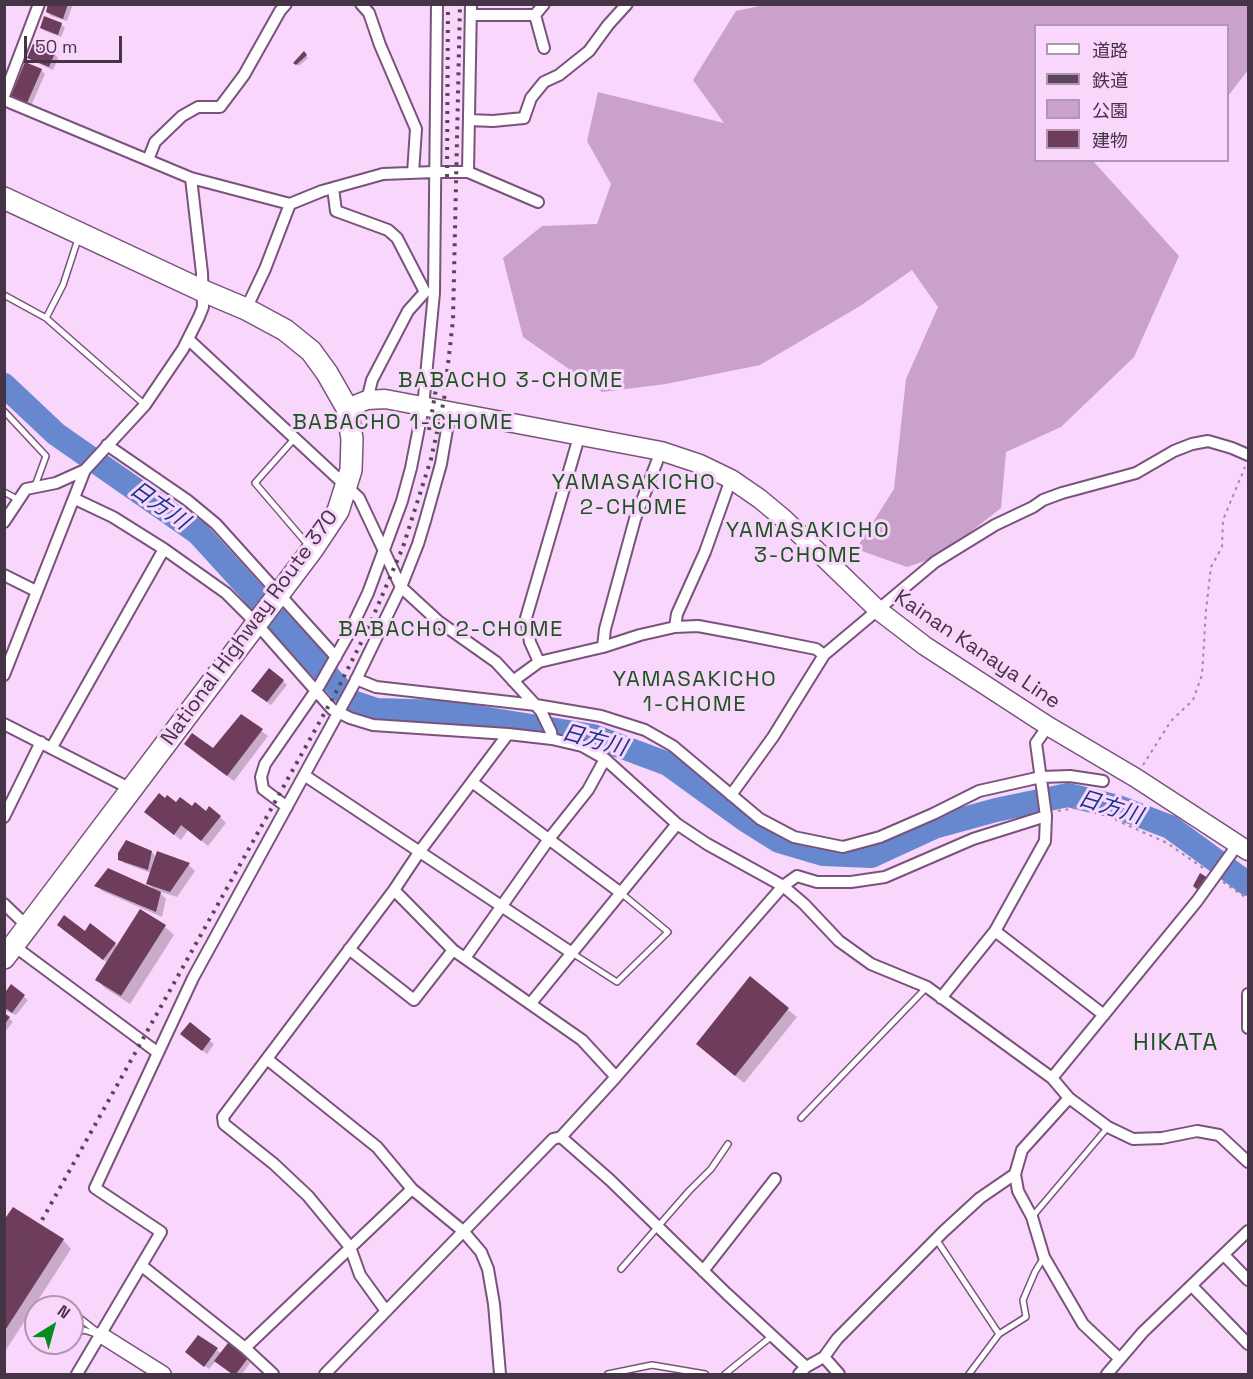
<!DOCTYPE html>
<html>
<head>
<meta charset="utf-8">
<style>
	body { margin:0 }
	#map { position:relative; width:1253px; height:1379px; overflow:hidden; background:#f9d6fc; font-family:"Space Grotesk","Noto Sans JP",sans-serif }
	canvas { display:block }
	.frame { position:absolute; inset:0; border:6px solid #453346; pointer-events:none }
	.legend { position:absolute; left:1034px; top:24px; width:195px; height:138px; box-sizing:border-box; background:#f9d6fc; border:2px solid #b195b3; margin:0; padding:8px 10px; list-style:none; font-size:18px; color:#453346 }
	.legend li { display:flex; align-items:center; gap:12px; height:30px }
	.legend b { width:30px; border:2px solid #b195b3 }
	.north { position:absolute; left:24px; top:1295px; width:60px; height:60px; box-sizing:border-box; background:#f9d6fc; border:2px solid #b195b3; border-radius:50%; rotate:37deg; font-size:16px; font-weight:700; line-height:24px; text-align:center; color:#453346 }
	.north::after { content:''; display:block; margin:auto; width:21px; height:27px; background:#048e1e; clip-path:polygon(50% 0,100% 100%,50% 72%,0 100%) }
	.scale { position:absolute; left:24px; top:36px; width:98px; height:27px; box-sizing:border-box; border:3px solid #453346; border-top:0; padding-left:8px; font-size:18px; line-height:21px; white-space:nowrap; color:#453346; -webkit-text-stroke:4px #f9d6fc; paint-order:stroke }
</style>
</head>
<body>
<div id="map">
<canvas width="1253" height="1379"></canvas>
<div class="frame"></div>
<ul class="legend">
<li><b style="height:8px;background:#fff"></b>道路</li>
<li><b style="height:8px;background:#5a465b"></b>鉄道</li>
<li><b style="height:16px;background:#c9a1cb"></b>公園</li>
<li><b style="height:16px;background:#6e3d5b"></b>建物</li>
</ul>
<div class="north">N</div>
<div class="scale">50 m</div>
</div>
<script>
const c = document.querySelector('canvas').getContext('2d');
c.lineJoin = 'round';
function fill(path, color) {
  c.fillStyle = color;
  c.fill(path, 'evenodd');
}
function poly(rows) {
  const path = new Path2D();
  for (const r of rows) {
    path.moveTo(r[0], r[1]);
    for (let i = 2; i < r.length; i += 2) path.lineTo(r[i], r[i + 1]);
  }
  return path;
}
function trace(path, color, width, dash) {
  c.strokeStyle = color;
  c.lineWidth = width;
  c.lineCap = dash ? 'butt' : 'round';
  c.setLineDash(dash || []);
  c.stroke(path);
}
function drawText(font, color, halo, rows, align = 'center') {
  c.font = font + ' "Space Grotesk","Noto Sans JP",sans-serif';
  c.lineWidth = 6;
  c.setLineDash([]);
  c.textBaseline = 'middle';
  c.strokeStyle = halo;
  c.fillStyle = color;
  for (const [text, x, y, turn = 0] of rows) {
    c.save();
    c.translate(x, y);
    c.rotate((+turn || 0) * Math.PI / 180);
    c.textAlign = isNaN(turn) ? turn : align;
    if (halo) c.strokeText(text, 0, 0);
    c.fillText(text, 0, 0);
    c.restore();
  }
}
fill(poly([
	[769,4,1248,5,1248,70,1228,96,1228,26,1036,26,1036,160,1093,161,1179,256,1134,357,1061,427,1006,452,1001,508,940,556,907,567,856,549,894,489,906,379,938,307,912,270,860,306,760,365,666,384,602,392,523,337,503,258,542,226,597,224,611,184,587,141,598,92,724,123,693,80,736,11]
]), '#c9a1cb');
fill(poly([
	[50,4,73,4,67,21,51,16,47,12],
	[61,24,65,28,61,37,45,31,41,28],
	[304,53,308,58,299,66,295,63],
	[54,54,58,58,53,70,33,61,29,58],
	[41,70,45,74,31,106,16,99,13,96],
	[283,681,287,685,271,705,257,695],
	[241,716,268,736,234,781,192,750,213,750],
	[176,804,220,817,226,823,208,846,188,830,181,840,153,817],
	[152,852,156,857,157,853,189,865,195,871,177,897,158,891,166,899,162,917,102,891,96,885,155,891,148,883,151,873,124,863,120,859],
	[141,911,165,927,174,935,130,1004,105,988,97,980,108,963,65,931,85,933,115,944,118,947],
	[750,979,797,1017,744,1083,698,1044],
	[12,987,28,1000,16,1015,4,1010],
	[4,1014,13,1022,4,1033],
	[190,1025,214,1044,207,1054,186,1037],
	[4,1223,63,1240,71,1249,4,1353],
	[199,1337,222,1354,247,1360,250,1363,242,1374,233,1374,216,1361,209,1369,191,1356]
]), '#0003');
trace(poly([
	[4,385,56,434,198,533,352,702,376,710,445,712,593,736,668,764,744,819,779,841,823,854,871,856,934,827,996,810,1068,795,1118,807,1170,827,1248,884]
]), '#6788cf', 24);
fill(poly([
	[48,4,68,4,63,19,46,12],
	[44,16,62,23,58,35,40,28],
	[33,44,55,53,49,67,27,58],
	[304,51,307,55,296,65,293,63],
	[25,62,42,69,27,103,11,96],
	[269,668,284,680,267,702,251,691],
	[241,714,263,729,227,776,184,744,192,733,213,748],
	[159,793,165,798,167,795,176,802,180,797,192,806,195,802,206,811,209,806,221,816,201,841,181,825,174,835,144,812],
	[126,840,152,851,148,870,118,860,118,853],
	[157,851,190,863,170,892,146,884],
	[108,868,161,892,156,912,94,886],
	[1200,873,1208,878,1199,891,1193,886],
	[140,909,166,925,121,996,95,980],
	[64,915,85,931,90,923,116,943,103,960,57,925],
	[750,976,789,1008,735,1076,696,1044],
	[11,984,25,995,12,1013,7,1009,4,1011,4,994],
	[4,1013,10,1017,4,1025],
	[190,1022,211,1039,202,1051,180,1034],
	[13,1207,64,1239,4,1332,4,1220],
	[198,1335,218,1348,204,1367,185,1352],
	[228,1343,248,1358,236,1374,232,1374,214,1361]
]), '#6e3d5b');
const lane = poly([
	[4,295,46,318,145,405],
	[46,318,63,285,78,239],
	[4,411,46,456,35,486],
	[295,438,255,483,309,546],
	[4,492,17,499],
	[572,953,617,982,668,932,621,893],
	[801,1118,927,987],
	[1032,1217,1108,1127],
	[936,1239,999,1334,1026,1317,1023,1300,1035,1272,1044,1257],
	[621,1269,689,1191,711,1169,728,1144],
	[43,1307,51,1301,55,1301,65,1307],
	[72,1312,100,1334],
	[72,1335,84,1330,99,1335],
	[608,1374,652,1365,705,1374],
	[725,1374,772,1336],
	[969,1374,999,1334]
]);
const street = poly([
	[361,4,369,13,380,45,416,129,413,173],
	[471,15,535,15,544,4],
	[535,15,544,48],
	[4,96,39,4],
	[4,100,191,178,290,204,322,191,383,174,435,172,468,172,538,202],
	[469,120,493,121,524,118,531,98,544,82,559,75,589,51,608,25,627,4],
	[148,160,155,142,182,116,198,107,220,107,244,75,280,11,286,4],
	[468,172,471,4],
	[333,188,336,211,388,230,397,238,425,292],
	[246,309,265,269,290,204],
	[188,339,359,498,401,587,438,621,496,662,541,711,551,732,552,739],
	[367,400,372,380,408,311,425,292],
	[107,445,187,500,216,524,336,657],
	[75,499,113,517,164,549,226,593,256,623,332,709,350,718,373,725,508,734],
	[4,522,26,489,56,483,85,470],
	[4,575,36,591],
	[675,627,677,614,705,552,731,479],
	[603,647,605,629,635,519,661,451],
	[539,662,530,642,526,618,579,437],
	[4,675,85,470,145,405,183,349,199,317,203,307,202,273,191,178],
	[356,679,376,687,536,705,601,716,645,730,673,746,760,819,794,837,843,847,880,837,933,814,979,791,1041,777,1070,776,1103,781],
	[513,681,539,662,603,647,640,635,675,627,698,626,741,634,816,649,824,655],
	[4,724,131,789],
	[52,747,164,549],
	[304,775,572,953],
	[472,782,621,893],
	[731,795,773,737,824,655,935,562,995,525,1033,507,1043,500,1062,493,1136,473,1174,451,1192,444,1208,441,1232,448,1248,455],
	[287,807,263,789,261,777,265,764,319,686,348,635,368,593,402,501,411,468,423,407,434,293,437,4],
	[4,817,41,742],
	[394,890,453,950,582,1040,616,1077],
	[4,904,28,927],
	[995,931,1045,841,1046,816,1036,743,1048,726],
	[14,946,157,1052],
	[349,949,414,1000,453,950],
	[465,958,549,839,588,790,605,759],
	[941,998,995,931,1104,1015],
	[531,1003,677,824],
	[1248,1028,1248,994],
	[267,1059,377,1147,412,1189,463,1231,481,1252,488,1269,494,1304,500,1374],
	[1052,1078,1197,901,1238,844],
	[1069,1098,1022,1150,1015,1174,1018,1191,1032,1217,1044,1257,1083,1324,1120,1359],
	[561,1137,610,1180,727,1294,806,1367],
	[1224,1255,1248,1280],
	[142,1266,245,1348,273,1374],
	[703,1271,775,1179],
	[1192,1286,1248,1344],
	[386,1311,360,1275,350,1247,308,1196,274,1164,224,1124,223,1117,394,890,420,851,508,734,552,739,582,746,605,759,677,824,707,844,783,886,804,904,839,941,871,964,927,987,1052,1078,1069,1098,1108,1127,1133,1139,1162,1138,1197,1131,1219,1135,1248,1162],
	[245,1348,412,1189],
	[824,1357,839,1374],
	[77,1374,161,1232,95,1188,193,978,354,684,401,587,418,544,425,521,441,464,450,412],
	[325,1374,553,1139,561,1137,616,1077,783,886,797,876,817,882,851,882,885,877,973,839,1046,816],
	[799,1374,806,1367,824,1357,837,1339,943,1232,980,1198,1015,1174],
	[1107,1374,1143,1332,1248,1231]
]);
const secondary = poly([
	[101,1335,163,1374]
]);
const primary = poly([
	[347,408,367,400,385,399,661,451,700,464,731,479,760,499,784,519,878,610,925,646,1048,726,1136,778,1248,851]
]);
const highway = poly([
	[4,198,201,290,246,309,285,330,311,351,327,373,347,408,352,439,351,470,338,511,312,550,4,958]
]);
trace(lane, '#79537c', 8);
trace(street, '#79537c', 14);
trace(secondary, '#79537c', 18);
trace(primary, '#79537c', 21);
trace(highway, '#79537c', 24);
trace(poly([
	[1143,765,1171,721,1193,700,1202,675,1206,610,1211,567,1222,547,1223,520,1245,467],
	[1058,811,1081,807,1096,811,1167,843,1206,870],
	[1223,882,1248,899]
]), '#a187a3', 2, [3, 4.5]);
trace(lane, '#fff', 5);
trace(street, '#fff', 10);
trace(secondary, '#fff', 15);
trace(primary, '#fff', 18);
trace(highway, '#fff', 21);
trace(poly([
	[447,177,448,4],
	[429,430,439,371],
	[4,1281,42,1220,334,696,366,633,403,547,431,459,444,400,453,320,460,4]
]), '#5a465b', 4, [3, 6]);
drawText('21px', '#453346', '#f9d6fc', [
	["National Highway Route 370",250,628,-54],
	["Kainan Kanaya Line",977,650,34]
]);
c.letterSpacing = '1.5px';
drawText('22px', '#1c531f', '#f9d6fc', [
	["BABACHO 3-CHOME",511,381],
	["BABACHO 1-CHOME",403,423],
	["YAMASAKICHO",634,483],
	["2-CHOME",634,508],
	["YAMASAKICHO",808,531],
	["3-CHOME",808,556],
	["BABACHO 2-CHOME",451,630],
	["YAMASAKICHO",695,680],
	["1-CHOME",695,705]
]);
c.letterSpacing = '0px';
drawText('italic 22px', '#16378a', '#f9d6fc', [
	["日方川",159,506,35],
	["日方川",594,741,15],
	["日方川",1110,808,17]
]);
c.letterSpacing = '1.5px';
drawText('24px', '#1c531f', '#f9d6fc', [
	["HIKATA",1176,1043]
]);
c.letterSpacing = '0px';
</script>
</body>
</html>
